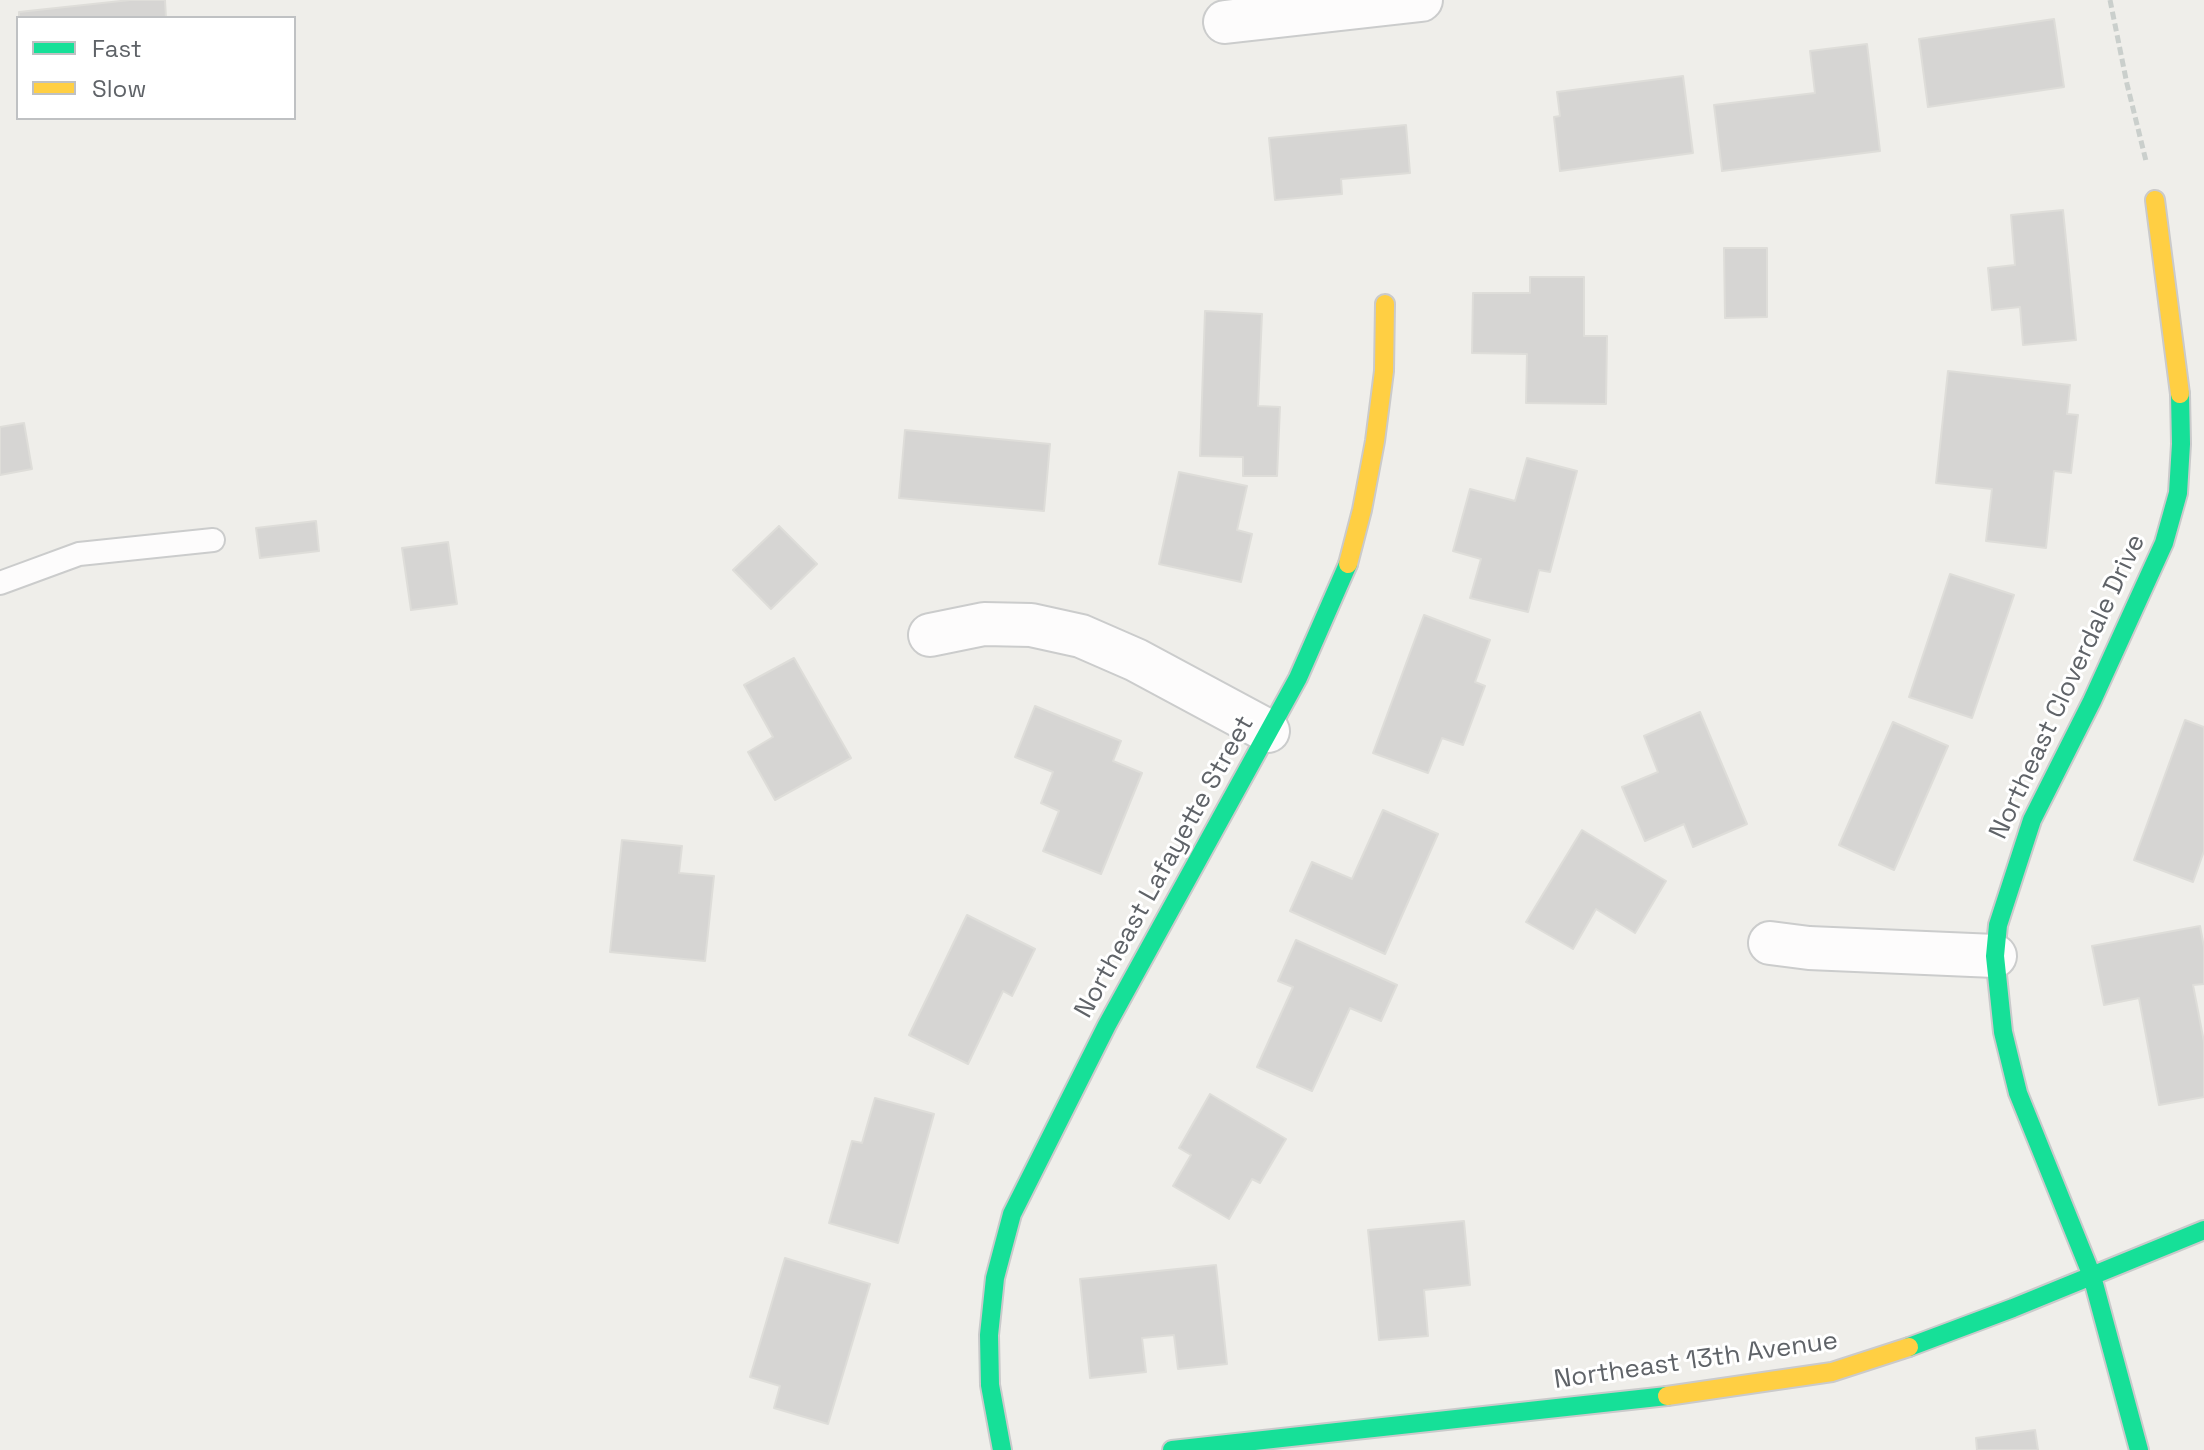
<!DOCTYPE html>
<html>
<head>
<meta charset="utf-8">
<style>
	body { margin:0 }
	#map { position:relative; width:2204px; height:1450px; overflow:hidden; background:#efeeea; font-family:"Space Grotesk",sans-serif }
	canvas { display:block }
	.legend { position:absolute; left:16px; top:16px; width:280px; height:104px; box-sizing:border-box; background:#fff; border:2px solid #bfc1c3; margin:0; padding:10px 14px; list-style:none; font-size:24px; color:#5f6368 }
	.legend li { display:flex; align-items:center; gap:16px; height:40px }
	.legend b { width:40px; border:2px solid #bfc1c3 }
</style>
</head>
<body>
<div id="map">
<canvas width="2204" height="1450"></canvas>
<ul class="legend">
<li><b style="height:10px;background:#16e098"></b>Fast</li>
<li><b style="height:10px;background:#ffcf43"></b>Slow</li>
</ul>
</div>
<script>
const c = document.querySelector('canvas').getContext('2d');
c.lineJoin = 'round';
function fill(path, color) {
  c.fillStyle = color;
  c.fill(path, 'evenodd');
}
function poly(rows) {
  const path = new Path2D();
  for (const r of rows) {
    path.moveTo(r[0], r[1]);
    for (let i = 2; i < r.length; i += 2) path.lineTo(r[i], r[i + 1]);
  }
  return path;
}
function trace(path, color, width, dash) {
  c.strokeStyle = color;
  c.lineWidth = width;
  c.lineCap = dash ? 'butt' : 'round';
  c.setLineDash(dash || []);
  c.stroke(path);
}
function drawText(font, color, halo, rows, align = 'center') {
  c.font = font + ' "Space Grotesk",sans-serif';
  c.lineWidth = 6;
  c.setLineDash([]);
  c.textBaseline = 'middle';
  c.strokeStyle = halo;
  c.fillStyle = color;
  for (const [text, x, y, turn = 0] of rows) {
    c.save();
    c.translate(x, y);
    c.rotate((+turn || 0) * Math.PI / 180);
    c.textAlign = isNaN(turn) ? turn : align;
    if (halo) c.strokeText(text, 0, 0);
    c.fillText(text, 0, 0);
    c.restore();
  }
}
const building = poly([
	[130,0,165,0,166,18,19,18,19,12,130,0],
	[2054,19,2064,87,1928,107,1919,39,2054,19],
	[1867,44,1880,151,1722,171,1714,105,1815,93,1810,51,1867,44],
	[1683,76,1693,153,1560,171,1554,117,1560,116,1557,92,1683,76],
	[1406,125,1410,173,1341,179,1342,194,1275,200,1269,138,1406,125],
	[2063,210,2076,340,2023,345,2020,307,1992,310,1988,268,2015,265,2011,215,2063,210],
	[1724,248,1767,248,1767,317,1725,318,1724,248],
	[1530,277,1584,277,1584,336,1607,336,1606,404,1526,403,1527,354,1472,353,1473,293,1530,293,1530,277],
	[1205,311,1262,314,1258,406,1280,407,1277,476,1243,476,1243,457,1200,456,1205,311],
	[1948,371,2070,385,2067,414,2078,415,2071,473,2054,471,2046,548,1986,541,1992,489,1936,483,1948,371],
	[24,423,32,469,0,475,0,427,24,423],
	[905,430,1050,444,1044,511,899,498,905,430],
	[1527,458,1577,471,1550,572,1539,570,1528,612,1470,598,1481,559,1453,551,1470,489,1515,501,1527,458],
	[1179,472,1247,486,1237,530,1252,534,1241,582,1159,564,1179,472],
	[316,521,319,551,260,558,256,528,316,521],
	[779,526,817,564,771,609,733,570,779,526],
	[448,542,457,604,411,610,402,548,448,542],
	[1950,574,2014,595,1972,718,1909,697,1950,574],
	[1424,615,1490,640,1475,682,1485,686,1463,745,1442,738,1428,773,1373,753,1424,615],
	[794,658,851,758,775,800,748,752,773,737,744,685,794,658],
	[1035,706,1121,741,1113,761,1142,773,1101,874,1043,851,1059,811,1041,803,1053,772,1015,757,1035,706],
	[1700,712,1747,824,1693,847,1684,824,1645,841,1622,787,1658,772,1644,736,1700,712],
	[2185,720,2204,727,2204,851,2193,882,2134,860,2185,720],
	[1893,722,1948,746,1894,870,1839,845,1893,722],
	[1383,810,1438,834,1385,954,1290,911,1312,862,1352,879,1383,810],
	[1582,830,1666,881,1635,933,1596,909,1573,949,1526,922,1582,830],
	[622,840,682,846,679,873,714,876,705,961,610,952,622,840],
	[967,915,1035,949,1012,996,1003,991,968,1064,909,1035,967,915],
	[2200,926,2204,947,2204,984,2193,985,2204,1042,2204,1097,2159,1105,2139,998,2104,1005,2092,946,2200,926],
	[1296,940,1397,985,1381,1021,1350,1008,1312,1091,1257,1067,1293,987,1278,981,1296,940],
	[1210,1094,1286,1139,1260,1183,1252,1179,1229,1219,1173,1186,1191,1155,1179,1148,1210,1094],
	[875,1098,934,1114,898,1243,829,1223,852,1141,862,1143,875,1098],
	[1464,1221,1470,1285,1424,1290,1428,1336,1379,1340,1368,1230,1464,1221],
	[785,1258,870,1284,828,1424,774,1408,780,1386,750,1377,785,1258],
	[1216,1265,1227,1364,1178,1369,1174,1335,1142,1338,1146,1372,1090,1378,1080,1279,1216,1265],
	[2035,1430,2038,1450,1977,1450,1976,1438,2035,1430]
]);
fill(building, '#d6d5d3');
trace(building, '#deddd9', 2);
const lane = poly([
	[0,583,79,554,213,540]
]);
const street = poly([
	[1225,22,1421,0],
	[930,635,984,624,1031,625,1081,636,1136,660,1268,731],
	[1770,943,1809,948,1995,956]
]);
const fast = poly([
	[1909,1347,2013,1308,2204,1230],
	[1002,1450,990,1385,989,1335,995,1278,1012,1214,1107,1025,1298,678,1348,564],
	[1172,1450,1667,1396],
	[2139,1450,2092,1276,2018,1093,2003,1032,1995,956,1998,925,2032,820,2092,701,2164,543,2178,493,2181,444,2180,394]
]);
const slow = poly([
	[2155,200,2180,394],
	[1348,564,1362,510,1375,441,1384,371,1385,304],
	[1667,1396,1832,1372,1909,1347]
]);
trace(lane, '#cbcccc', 26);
trace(street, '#cbcccc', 46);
trace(fast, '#cacacb', 22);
trace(slow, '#cacacb', 22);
trace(poly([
	[2110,0,2127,84,2146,161]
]), '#cacfcc', 5, [8, 4]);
trace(lane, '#fdfcfc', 22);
trace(street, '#fdfcfc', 42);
trace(fast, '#16e098', 18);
trace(slow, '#ffcf43', 18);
drawText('26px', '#5f6368', '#fff', [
	["Northeast Cloverdale Drive",2068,687,-65],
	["Northeast Lafayette Street",1165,867,-61],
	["Northeast 13th Avenue",1696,1361,-8]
]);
</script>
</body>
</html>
